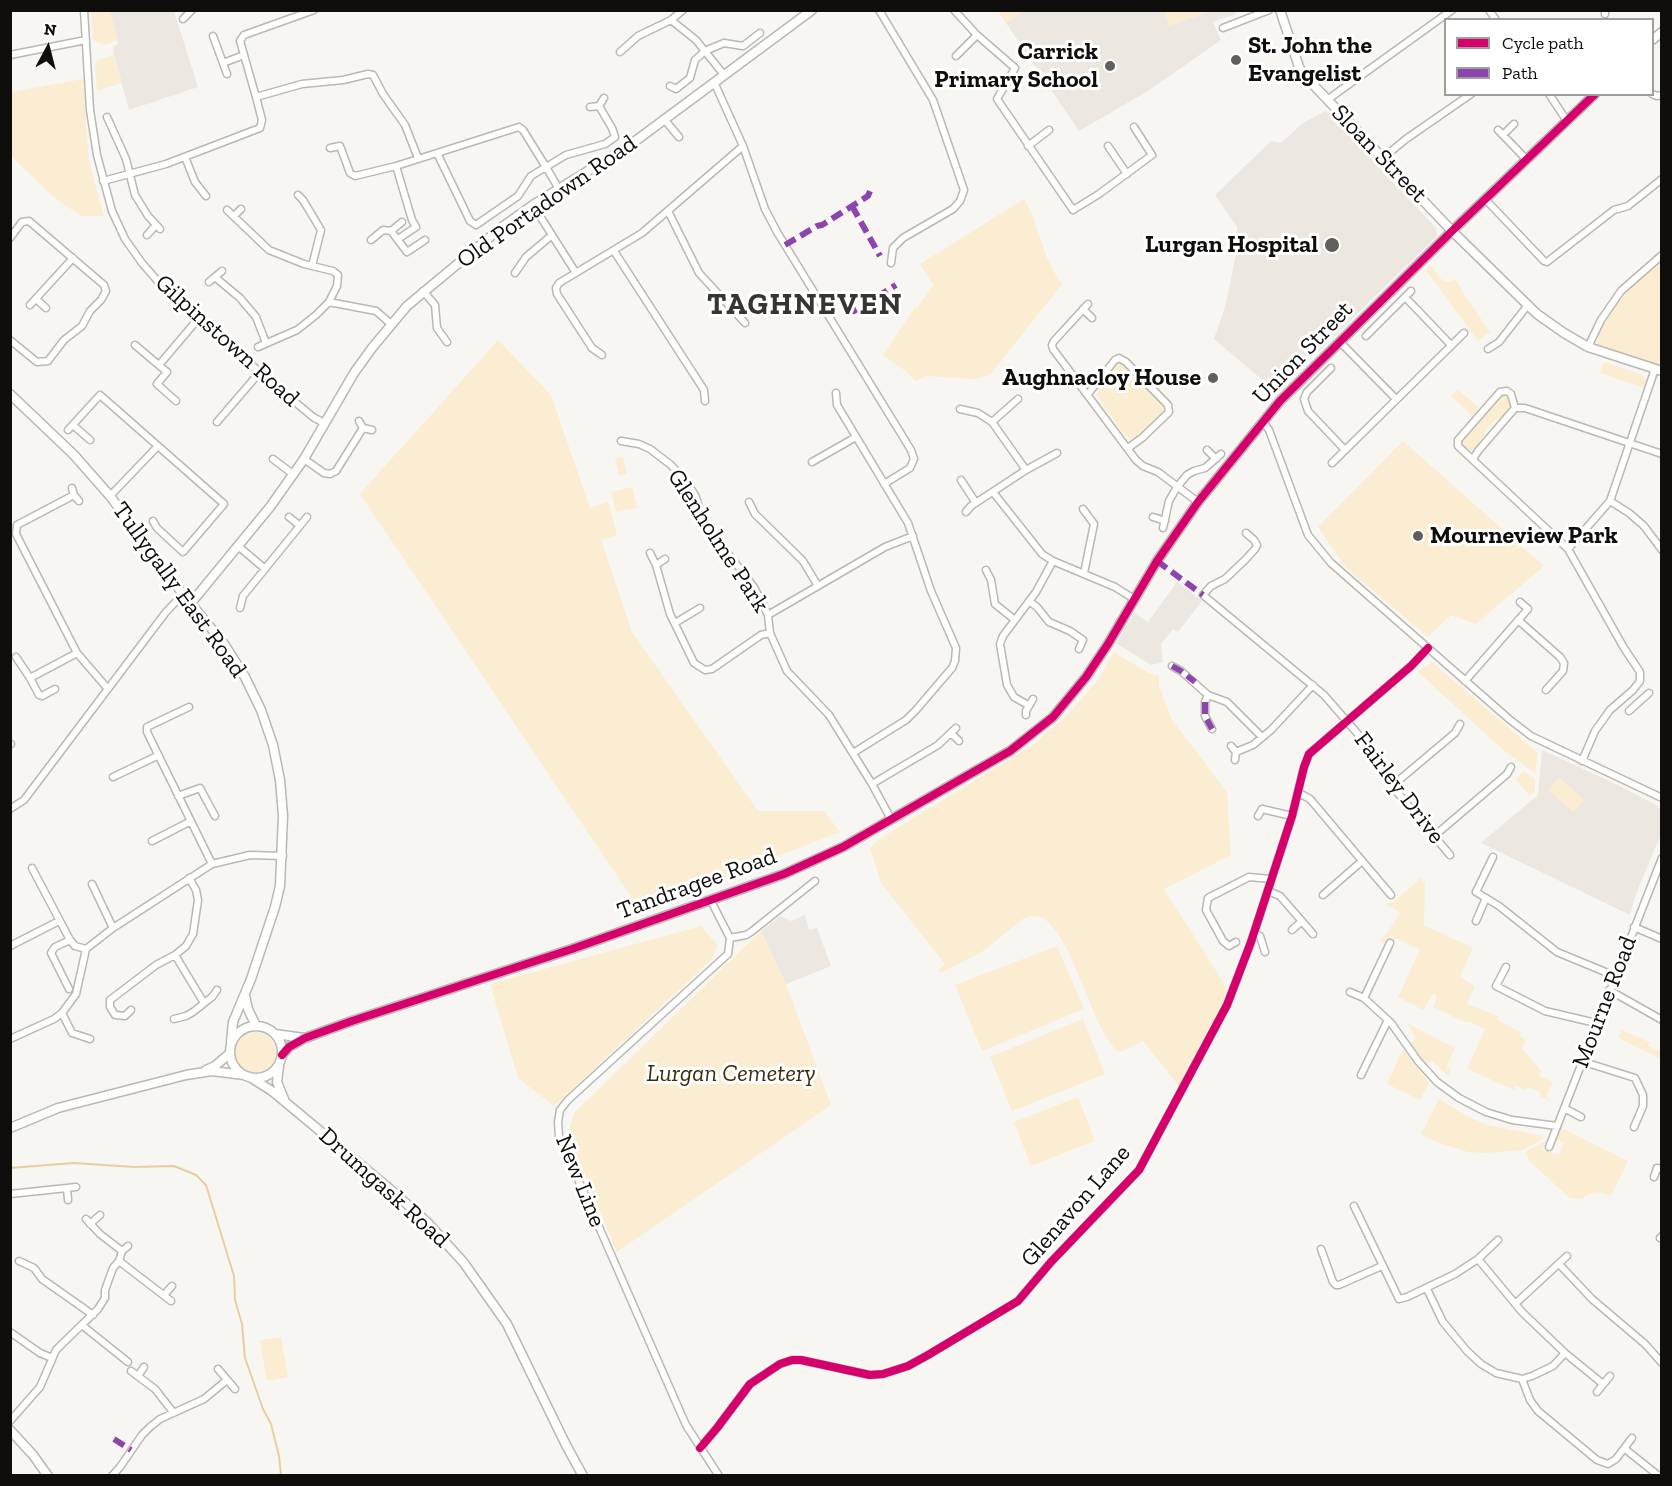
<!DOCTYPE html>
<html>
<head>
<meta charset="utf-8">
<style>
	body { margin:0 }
	#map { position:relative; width:1672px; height:1486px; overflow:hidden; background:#f8f6f3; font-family:"Zilla Slab",serif }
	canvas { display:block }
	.frame { position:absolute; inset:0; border:12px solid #0f0e0c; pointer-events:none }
	.legend { position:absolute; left:1444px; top:18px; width:210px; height:78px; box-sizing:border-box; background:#fff; border:2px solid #9f9f9e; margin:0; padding:8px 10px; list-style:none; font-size:18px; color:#0f0e0c }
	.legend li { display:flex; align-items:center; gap:12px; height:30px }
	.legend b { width:30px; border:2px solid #9f9f9e }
	.north { position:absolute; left:18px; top:18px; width:60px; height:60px; -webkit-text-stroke:4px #fff; paint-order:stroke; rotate:7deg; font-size:16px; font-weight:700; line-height:24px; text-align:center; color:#0f0e0c }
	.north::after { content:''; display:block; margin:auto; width:21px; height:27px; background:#0f0e0c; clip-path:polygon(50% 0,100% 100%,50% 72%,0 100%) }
</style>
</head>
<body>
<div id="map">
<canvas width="1672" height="1486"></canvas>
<div class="frame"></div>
<ul class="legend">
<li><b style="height:8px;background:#d6006c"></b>Cycle path</li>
<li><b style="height:8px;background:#8e44ad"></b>Path</li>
</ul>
<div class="north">N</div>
</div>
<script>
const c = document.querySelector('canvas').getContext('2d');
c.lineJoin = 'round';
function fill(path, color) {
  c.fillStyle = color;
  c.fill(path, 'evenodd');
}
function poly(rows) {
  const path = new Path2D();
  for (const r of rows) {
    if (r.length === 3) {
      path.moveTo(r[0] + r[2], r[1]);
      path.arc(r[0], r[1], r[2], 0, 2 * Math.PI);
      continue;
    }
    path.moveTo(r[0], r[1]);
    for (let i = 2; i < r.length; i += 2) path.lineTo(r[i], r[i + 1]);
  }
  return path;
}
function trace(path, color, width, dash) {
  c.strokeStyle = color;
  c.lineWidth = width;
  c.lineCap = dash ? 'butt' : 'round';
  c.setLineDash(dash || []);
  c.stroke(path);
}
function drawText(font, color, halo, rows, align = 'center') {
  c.font = font + ' "Zilla Slab",serif';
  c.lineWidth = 6;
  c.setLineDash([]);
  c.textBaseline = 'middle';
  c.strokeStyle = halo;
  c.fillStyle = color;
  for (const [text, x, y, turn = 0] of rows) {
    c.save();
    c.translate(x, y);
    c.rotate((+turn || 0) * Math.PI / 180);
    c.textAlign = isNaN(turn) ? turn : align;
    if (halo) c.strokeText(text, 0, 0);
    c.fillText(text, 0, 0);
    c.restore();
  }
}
fill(poly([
	[1235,10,1236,14,1213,22,1221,40,1148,91,1079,131,998,11],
	[109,11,174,11,198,87,129,110,114,55,113,47,118,44],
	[1326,111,1436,228,1437,236,1317,353,1308,355,1298,365,1299,372,1278,393,1214,339,1225,307,1236,255,1237,227,1215,195,1271,141,1281,143,1303,123],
	[1177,582,1202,601,1178,632,1173,629,1161,644,1163,662,1151,665,1116,643,1134,613,1148,622],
	[1542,750,1620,786,1656,805,1661,810,1661,834,1636,894,1630,915,1481,843,1538,795],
	[805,915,809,930,817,928,831,966,786,984,761,931,780,916,791,921]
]), '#ece7e0');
fill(poly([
	[91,11,110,11,118,40,104,45,96,42,93,39],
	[998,11,1023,11,1006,23],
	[1164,11,1164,10,1211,11,1169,26],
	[113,55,122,83,97,91,95,64,98,60],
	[83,79,89,161,104,216,81,216,51,195,11,156,11,92],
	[1024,199,1032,214,1047,258,1058,279,1063,283,990,375,974,379,926,376,916,381,903,369,883,355,915,307,917,308,933,285,920,264],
	[1661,261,1661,368,1599,347,1597,345,1599,333,1610,314,1634,283],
	[1431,266,1442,280,1450,282,1455,280,1458,283,1462,291,1490,332,1478,341,1426,270],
	[498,340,551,395,590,508,607,502,609,504,617,535,601,540,632,632,758,811,824,811,840,832,640,910,360,494],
	[1604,362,1643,375,1646,382,1644,388,1600,373],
	[1117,364,1125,365,1164,407,1162,415,1134,439,1126,437,1096,395,1099,391,1097,390],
	[1457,389,1479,408,1472,416,1451,396],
	[1505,394,1510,400,1511,408,1501,419,1496,419,1485,431,1485,435,1474,451,1468,451,1462,445,1461,441,1501,395],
	[1403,441,1544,566,1476,624,1451,615,1428,637,1346,568,1318,527],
	[623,456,627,474,619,476,615,458],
	[632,487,637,508,616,512,611,492],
	[1114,652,1150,674,1159,675,1159,686,1172,720,1227,792,1231,855,1164,889,1227,988,1220,1008,1179,1086,1143,1041,1120,1052,1114,1048,1104,1034,1094,1013,1070,955,1057,932,1044,918,1032,916,1024,918,985,950,941,973,938,970,945,964,881,883,870,848,878,840,1034,744,1070,712,1098,680],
	[1432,662,1538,753,1535,773,1502,749,1418,672],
	[1523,771,1535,779,1535,791,1530,796,1515,779],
	[1559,777,1583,799,1584,801,1573,812,1548,790],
	[1421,878,1425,883,1424,925,1473,948,1460,977,1475,986,1467,1004,1499,1016,1497,1020,1521,1032,1520,1036,1526,1040,1522,1048,1541,1071,1539,1076,1553,1082,1546,1096,1550,1101,1540,1096,1540,1092,1528,1087,1526,1090,1516,1086,1514,1090,1467,1069,1485,1029,1468,1021,1467,1023,1433,1007,1437,998,1434,993,1423,1010,1398,997,1420,950,1396,938,1394,942,1388,939,1385,943,1380,942,1400,914,1397,910,1386,905,1393,902],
	[701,926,718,946,711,960,554,1106,518,1078,490,984],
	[761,931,786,984,831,1105,617,1252,572,1146,569,1130,574,1113],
	[1057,946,1084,1009,982,1051,955,985],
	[1083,1019,1105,1074,1012,1111,990,1057],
	[1407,1023,1455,1048,1446,1067,1451,1069,1448,1076,1432,1060,1426,1065,1416,1054,1410,1044,1416,1038],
	[1622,1030,1649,1042,1648,1046,1661,1052,1661,1059,1618,1038],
	[255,1053,21],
	[1403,1049,1429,1083,1420,1100,1387,1084],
	[1078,1097,1095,1141,1031,1166,1014,1122],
	[1439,1099,1469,1117,1488,1125,1543,1136,1543,1139,1523,1150,1487,1153,1468,1152,1436,1142,1421,1134],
	[1560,1127,1628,1161,1611,1196,1600,1192,1592,1193,1581,1199,1570,1198,1529,1161,1526,1151,1546,1141,1542,1150,1559,1155,1564,1142,1556,1139],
	[281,1337,288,1377,267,1381,260,1340]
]), '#fbedd1');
trace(poly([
	[10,1168,74,1163,134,1167,174,1166,196,1175,206,1185,234,1276,235,1300,242,1324,245,1358,263,1409,271,1424,279,1456,281,1476]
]), '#e7cf9d', 2);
const street = poly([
	[84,10,90,110,97,155,112,211,125,239,142,263,169,294,276,386,313,417,324,423],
	[879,10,933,100,964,190,960,201,953,209,903,238,893,248,891,263],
	[954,10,977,35,1015,68,997,99,1073,210,1099,194,1152,155,1134,127],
	[1489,10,1496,20],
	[1605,14,1605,10],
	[183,19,192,10],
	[671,20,696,40,724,75],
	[1223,28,1269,10],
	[213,36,227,74],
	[620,52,638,36,671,20,683,10],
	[10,55,86,40],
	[956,56,977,35],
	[223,63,244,55],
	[714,82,743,146,765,209,777,232,911,450,914,459,910,468,884,484],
	[670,86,676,89,690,78,695,60,705,51,724,43,743,46,760,33],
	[1549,94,1567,121],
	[1652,94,1657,96,1662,95],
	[256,97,240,41,244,35,314,10],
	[1327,100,1452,10],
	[590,107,599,106,604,98],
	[107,117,126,159,135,195,148,216,160,229],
	[664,119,679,137],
	[1498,130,1527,160],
	[1503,135,1514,124],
	[1028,146,1049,130],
	[1108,146,1127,174],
	[330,148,340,146,350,173,355,176,396,166,437,153],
	[185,157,195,182,206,196],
	[1383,158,1406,139,1471,94],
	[396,166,412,220,416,227,398,239],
	[103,181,166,164,260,128,262,120,256,97,302,84,343,80,368,74,373,75,383,94,405,125,418,158],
	[559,189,546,167,523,130,519,127,437,153,470,221,476,225,518,196,531,176,566,155,605,144,615,137,612,128,599,106],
	[298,195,303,200,321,230,312,266],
	[1486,200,1544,261,1547,262,1614,210,1628,206,1662,179],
	[533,205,576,273],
	[227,210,269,250,304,264,333,271,338,275,337,286,329,302,316,315,297,330,258,347],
	[668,211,699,273,745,323],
	[234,216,241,209],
	[391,231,407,252,425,240],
	[147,235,156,225],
	[10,238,22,222,29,221,104,285,106,291,101,300,90,311,82,326,64,340,48,361,37,362,10,340],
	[371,240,383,230,391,231,402,222],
	[614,251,704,390,705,401],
	[515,273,526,257,552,235],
	[216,278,240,298,256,317,266,343],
	[209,282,222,271],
	[423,291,435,305,437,328,447,342],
	[1405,297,1451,345],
	[36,299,46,308],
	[329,302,376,311,391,324],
	[1088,304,1054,341,1052,345,1053,349,1136,460,1143,466,1158,472,1198,502],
	[30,305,73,258],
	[1083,309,1092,318],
	[1366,336,1411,291],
	[1340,342,1396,399],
	[135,345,167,372,157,384,176,401],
	[1588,347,1601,320,1621,291,1662,255],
	[1488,349,1499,342,1528,305],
	[602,355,592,348,557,294,556,288,559,283,642,233,743,146],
	[159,365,198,319],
	[1331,368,1307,392,1304,399,1308,411,1345,450],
	[836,393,837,405,908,523,931,591,956,648,955,661,952,668,916,710,906,720,853,753],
	[1088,394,1115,360,1119,358,1126,362,1168,405,1169,412,1142,438,1128,448],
	[1515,408,1511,394,1507,391,1500,392,1458,440,1458,446,1568,549,1624,648,1640,672,1640,681,1633,690,1610,710,1595,731,1582,761],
	[1515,408,1525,408,1662,454],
	[960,409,978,413,992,422,1026,470],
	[359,421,363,428,372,430],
	[217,422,260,372],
	[992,422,1018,399],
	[1263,422,1269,430,1308,535,1331,563,1509,719,1531,736,1662,798],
	[73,425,90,440],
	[68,430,100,395,158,446,110,496],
	[621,441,639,444,650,449,671,465,687,483,695,495,705,524,754,587,768,615,770,633,787,671,829,715,872,784,891,819],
	[1207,450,1216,459],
	[273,459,294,475],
	[304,459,324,473,330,474,336,471,363,428],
	[1473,459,1478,451,1515,408],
	[812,462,856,437],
	[1332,463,1464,333],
	[961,480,976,503],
	[72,488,74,495,79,501],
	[993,492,1042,554,1053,561,1115,587,1134,599],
	[74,495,17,525,16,534,77,653,108,689],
	[1610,501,1629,513,1644,526,1662,550],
	[749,502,755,514,803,561,818,586],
	[1083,509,1094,524,1084,573],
	[966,512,971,506,1026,470,1057,453],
	[289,517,299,525],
	[1153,517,1165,521],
	[153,521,157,528,183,552,224,504,158,446],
	[1163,528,1169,501,1177,487,1187,475,1194,471,1205,468,1221,454],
	[1246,533,1254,540,1257,545,1255,549,1245,560,1225,579,1211,586,1203,595,1324,695,1384,764,1392,786,1450,855],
	[238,546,264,568],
	[1568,549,1610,501,1655,369],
	[650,553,656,565,670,614,694,663,705,670,712,669,761,635,770,633],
	[656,565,665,559],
	[986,570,991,580,995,604,1015,620],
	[1029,601,1037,607,1049,622,1070,631,1083,640,1079,649],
	[240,608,243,596,307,517],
	[768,615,885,547,913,536],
	[1518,620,1560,657,1564,663,1563,671,1546,690],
	[675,623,700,608],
	[16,657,30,678,77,653],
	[1172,666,1181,671,1208,695,1227,702,1262,737],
	[30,678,39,695,42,696,55,689],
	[1465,681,1528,609,1520,602],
	[1208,695,1205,702,1205,716,1212,729],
	[1028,705,1014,697,1007,685,1000,644,1003,636,1036,592,1053,561],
	[189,707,147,727,147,732,212,864],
	[1629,711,1649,693],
	[1026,715,1026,711,1033,699],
	[952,734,959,741],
	[10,744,11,744],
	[1231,746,1236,752,1235,760],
	[1236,752,1253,745,1271,730,1313,685],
	[113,777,157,756],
	[872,784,938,745,956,728],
	[1392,786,1455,733,1460,724],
	[1299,793,1310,799,1391,895],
	[178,796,200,788,215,816],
	[10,809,24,800,166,612,183,594],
	[1258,816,1262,809,1292,816],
	[1433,837,1507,774,1511,767],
	[152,841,191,821],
	[1493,857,1476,892,1499,906,1557,952,1615,976],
	[32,868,70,940,75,946,86,949],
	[92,884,113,928],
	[1268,891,1280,896,1313,934],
	[1323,895,1362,861],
	[711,901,730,938,728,954,568,1100,560,1110,558,1122,559,1136,686,1425,719,1476],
	[1476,921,1486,898],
	[1634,927,1662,939],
	[1292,930,1302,921],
	[1254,933,1260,936,1265,952],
	[730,938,746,935,751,932,815,881],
	[1236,942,1229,946,1223,941,1206,910,1208,898,1249,877,1271,879],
	[1390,943,1364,998,1391,1023,1418,1061,1437,1082,1459,1098,1486,1112,1512,1120,1557,1126],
	[10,946,59,921],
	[175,955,204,1003],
	[1506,967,1496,986,1545,1011,1596,1023],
	[69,989,51,953,55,947,70,940],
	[1609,990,1662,1020],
	[1350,992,1364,998],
	[131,1010,125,1016,115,1015,110,1007,110,1000,156,965,175,955,186,946,193,934,198,900,196,890,189,878],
	[62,1013,72,1033,90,1039],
	[174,1019,186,1016,193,1012,212,997,217,990],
	[10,1039,54,1019,62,1013,76,994,86,949,113,928,212,864,250,855,283,856],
	[1581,1061,1635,1078,1643,1095,1643,1106,1634,1127],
	[1361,1075,1388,1020],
	[1564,1108,1581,1117],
	[1549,1147,1662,858],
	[1654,1177,1657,1168,1662,1169],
	[67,1188,68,1200],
	[10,1194,76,1187],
	[1354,1206,1399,1299,1407,1297,1455,1274,1478,1259,1498,1240],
	[86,1219,100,1234,122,1251],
	[90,1224,100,1215],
	[1660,1238,1662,1236],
	[1321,1249,1333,1282,1336,1285,1339,1285,1382,1266],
	[1478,1259,1522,1312,1565,1353,1603,1384],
	[19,1261,34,1268,42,1279,93,1315],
	[119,1261,171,1301],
	[1559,1264,1592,1299,1645,1344,1662,1363],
	[1427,1289,1443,1322,1467,1351,1481,1364,1496,1373,1522,1379,1532,1376,1553,1366,1565,1353],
	[164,1295,172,1286],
	[1515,1304,1567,1256],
	[83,1326,128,1362],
	[10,1332,40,1353,52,1358],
	[218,1369,235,1389],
	[131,1371,155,1389,173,1412],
	[138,1376,144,1367],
	[1522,1379,1530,1400,1538,1411,1597,1460,1608,1464,1616,1459,1632,1438],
	[1597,1392,1610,1376],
	[10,1421,40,1387,56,1350,98,1309,105,1298,105,1290,113,1268,119,1261,122,1251,128,1246],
	[700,1448,717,1428,750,1384,780,1364,792,1360,801,1360,870,1375,883,1374,908,1366,928,1355,1018,1301,1051,1262,1139,1170,1227,1005,1251,942,1292,816,1304,767,1309,754,1411,666,1428,648],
	[1625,1449,1659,1476],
	[112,1476,120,1467,142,1435,150,1427,160,1419,204,1399,227,1380]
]);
const secondary = poly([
	[1280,10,1299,67,1304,75,1452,231,1537,314,1564,333,1588,347,1662,371],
	[1652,40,1662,32],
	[10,394,74,455,110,496,183,594,224,644,245,677,261,710,273,745,280,780,283,816,280,886,275,907,251,979,233,1022,231,1042],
	[191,603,270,507,304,459,354,373,372,348,407,306,502,227,533,205,630,145,812,10],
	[245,996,248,1009,256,1026],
	[256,1052,26],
	[275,1034,304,1038],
	[282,1055,289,1047,305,1038,352,1021,572,949,784,874,843,847,1010,751,1053,717,1086,677,1108,644,1157,561,1198,502,1280,401,1452,231,1595,94],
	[279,1066,277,1082,284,1099],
	[206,1070,215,1066,229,1054],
	[250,1077,272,1091,391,1190,427,1222,464,1263,507,1324,566,1445,583,1476],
	[10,1128,58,1108,186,1075,212,1071,244,1075],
	[10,1430,33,1455,48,1476]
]);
trace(street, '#b9b8b5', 9);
trace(secondary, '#b9b8b5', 11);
trace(street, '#fefefd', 6);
trace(secondary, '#fefefd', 8);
trace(poly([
	[852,206,880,256],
	[785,245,817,226,822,225,868,196,870,191],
	[835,295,847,298,854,311,896,285],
	[1157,561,1203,595],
	[1172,666,1181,671,1195,682],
	[1205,702,1205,716,1212,729],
	[114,1439,131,1450]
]), '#8e44ad', 6, [12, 6]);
trace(poly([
	[282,1055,289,1047,305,1038,352,1021,572,949,784,874,843,847,1010,751,1053,717,1086,677,1108,644,1157,561,1198,502,1280,401,1452,231,1595,94],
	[700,1448,717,1428,750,1384,780,1364,792,1360,801,1360,870,1375,883,1374,908,1366,928,1355,1018,1301,1051,1262,1139,1170,1227,1005,1251,942,1292,816,1304,767,1309,754,1411,666,1428,648]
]), '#d6006c', 8);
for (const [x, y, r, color] of [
	[1236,60,6,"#615f5d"],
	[1110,66,6,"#615f5d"],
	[1332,245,8,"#615f5d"],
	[1213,378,6,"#615f5d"],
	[1418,536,6,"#615f5d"]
]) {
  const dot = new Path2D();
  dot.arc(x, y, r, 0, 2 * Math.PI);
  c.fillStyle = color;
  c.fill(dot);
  trace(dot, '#fff', 2);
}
drawText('bold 24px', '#0f0e0c', '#fff', [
	["St. John the",1248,46,"left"],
	["Evangelist",1248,74,"left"],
	["Carrick",1098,52],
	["Primary School",1098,80],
	["Lurgan Hospital",1318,245],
	["Aughnacloy House",1201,378],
	["Mourneview Park",1430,536,"left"]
], 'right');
drawText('24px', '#0f0e0c', '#fff', [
	["Sloan Street",1379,154,46],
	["Old Portadown Road",547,202,-35],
	["Gilpinstown Road",227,341,42],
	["Union Street",1303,353,-46],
	["Glenholme Park",718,541,57],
	["Tullygally East Road",179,590,54],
	["Fairley Drive",1399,788,53],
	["Tandragee Road",697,884,-20],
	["Mourne Road",1605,1002,-69],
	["New Line",580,1181,68],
	["Drumgask Road",384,1188,42],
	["Glenavon Lane",1076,1206,-49]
]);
drawText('italic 24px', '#3b2d0d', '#fff', [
	["Lurgan Cemetery",731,1074]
]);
c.letterSpacing = '1.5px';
drawText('bold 30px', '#373531', '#fff', [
	["TAGHNEVEN",805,305]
]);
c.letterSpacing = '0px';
</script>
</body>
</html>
